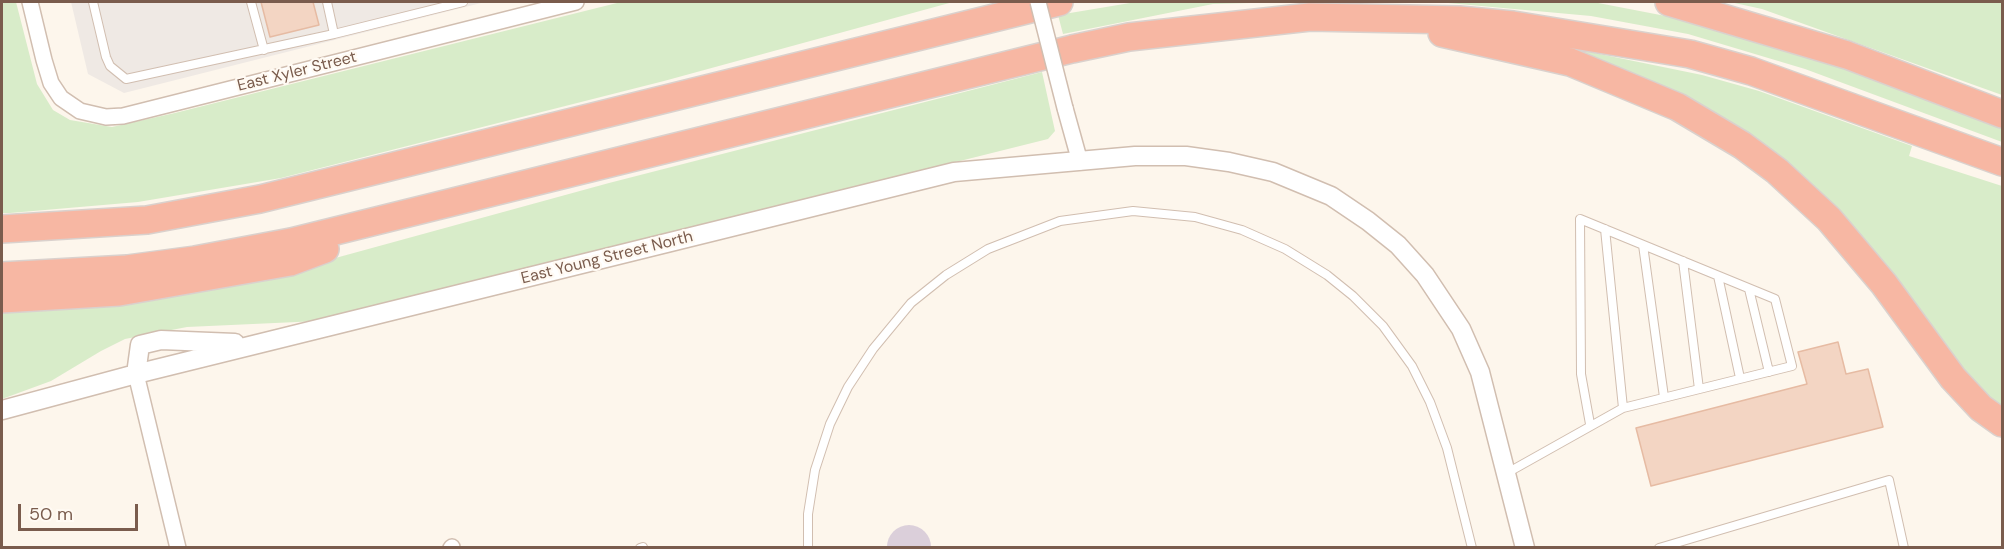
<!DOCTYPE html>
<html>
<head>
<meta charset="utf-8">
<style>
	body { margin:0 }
	#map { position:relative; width:2004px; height:549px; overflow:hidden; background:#fdf6ec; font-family:"DM Sans",sans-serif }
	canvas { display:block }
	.frame { position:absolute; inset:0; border:3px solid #7a5c4d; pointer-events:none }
	.scale { position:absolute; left:18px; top:504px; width:120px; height:27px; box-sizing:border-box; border:3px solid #7a5c4d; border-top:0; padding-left:8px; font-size:18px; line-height:21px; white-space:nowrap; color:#7a5c4d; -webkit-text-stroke:4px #fffaf3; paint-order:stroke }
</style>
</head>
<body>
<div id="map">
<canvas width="2004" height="549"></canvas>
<div class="frame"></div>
<div class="scale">50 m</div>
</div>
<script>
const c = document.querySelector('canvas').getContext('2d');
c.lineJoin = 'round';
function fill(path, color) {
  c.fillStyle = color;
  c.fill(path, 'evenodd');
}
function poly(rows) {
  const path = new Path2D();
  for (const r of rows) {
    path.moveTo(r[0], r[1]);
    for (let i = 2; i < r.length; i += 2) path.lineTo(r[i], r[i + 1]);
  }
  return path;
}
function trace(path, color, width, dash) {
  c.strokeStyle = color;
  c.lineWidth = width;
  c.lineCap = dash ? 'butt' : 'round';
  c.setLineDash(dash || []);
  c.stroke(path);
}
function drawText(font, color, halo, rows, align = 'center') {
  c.font = font + ' "DM Sans",sans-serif';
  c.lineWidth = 4.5;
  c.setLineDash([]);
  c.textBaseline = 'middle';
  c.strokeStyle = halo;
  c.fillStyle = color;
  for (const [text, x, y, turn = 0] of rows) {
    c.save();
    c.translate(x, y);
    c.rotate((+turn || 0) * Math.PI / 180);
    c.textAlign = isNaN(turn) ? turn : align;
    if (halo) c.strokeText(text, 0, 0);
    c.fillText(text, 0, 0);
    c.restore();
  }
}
fill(poly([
	[71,2,485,2,124,93,88,74]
]), '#efe9e4');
fill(poly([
	[2,2,16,2,37,84,53,110,70,120,112,127,175,113,621,2,953,2,664,81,281,178,138,202,10,213,2,213],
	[1136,2,1289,2,1213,4,1063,34,1058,15],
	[1437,2,1593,2,1707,24,1789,48,2002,126,2002,142,1805,69,1688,34,1591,16],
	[1730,2,2002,2,2002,95,1762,9],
	[1585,51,1702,75,1759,91,1912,146,1909,156,2002,186,2002,410,1982,395,1821,199,1584,59],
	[1042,72,1055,131,1048,139,319,321,187,327,125,339,101,351,51,381,2,399,2,309,299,268,609,183]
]), '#d8ecc9');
trace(poly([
	[909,547,909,548]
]), '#dbcfda', 44);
const building = poly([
	[261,2,313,2,319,25,270,37,261,2],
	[1838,342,1846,374,1868,369,1883,427,1651,486,1636,428,1807,384,1798,352,1838,342]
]);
fill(building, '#f3d5c3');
trace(building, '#e6bba3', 1.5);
const service = poly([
	[93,2,106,57,110,66,126,79,334,34],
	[251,2,264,50],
	[327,2,334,34,463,2],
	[1605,229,1623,408],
	[1643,245,1664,397],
	[1683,261,1699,389],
	[1718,276,1740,378],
	[1749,289,1769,372],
	[1507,473,1623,408,1792,366,1775,299,1580,219,1581,374,1590,424],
	[640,548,643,547],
	[808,548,808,514,815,470,830,424,848,387,873,349,911,303,946,275,988,249,1060,221,1133,211,1195,217,1242,230,1285,249,1327,275,1353,296,1383,326,1412,366,1430,402,1447,448,1472,548],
	[1659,548,1889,480,1904,548]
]);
const minor = poly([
	[30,2,44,60,51,83,61,98,80,111,106,117,123,116,576,2],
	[1065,108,1080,162],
	[136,374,178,548],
	[451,548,452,547]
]);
const tertiary = poly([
	[136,374,140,345,161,340,235,343],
	[2,410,136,374,954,172,1135,156,1186,156,1229,162,1273,172,1331,196,1368,221,1398,245,1425,275,1461,329,1480,372,1525,548]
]);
const motorway = poly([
	[1669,2,1847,55,2002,114],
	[1442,33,1570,62,1678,107,1742,145,1777,171,1829,219,1884,284,1953,378,1981,408,2002,423],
	[2,229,147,220,260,199,1059,2],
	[2,276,127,269,195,260,291,242,1072,49,1129,37,1310,17,1459,20,1513,25,1690,54,1751,71,2002,162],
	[2,299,119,292,290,262,325,249]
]);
trace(service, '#d1beb0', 10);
trace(minor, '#d1beb0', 18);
trace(tertiary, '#d1beb0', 21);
trace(motorway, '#dad1cd', 30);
trace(service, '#fff', 8);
trace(minor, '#fff', 15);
trace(tertiary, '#fff', 18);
trace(motorway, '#f7b7a3', 27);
const minorBridge = poly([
	[1038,2,1065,108]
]);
trace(minorBridge, '#d1beb0', 18, []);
trace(minorBridge, '#fff', 15);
drawText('16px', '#7a5c4d', '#fffaf3', [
	["East Xyler Street",297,72,-14],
	["East Young Street North",607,258,-14]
]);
</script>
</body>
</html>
